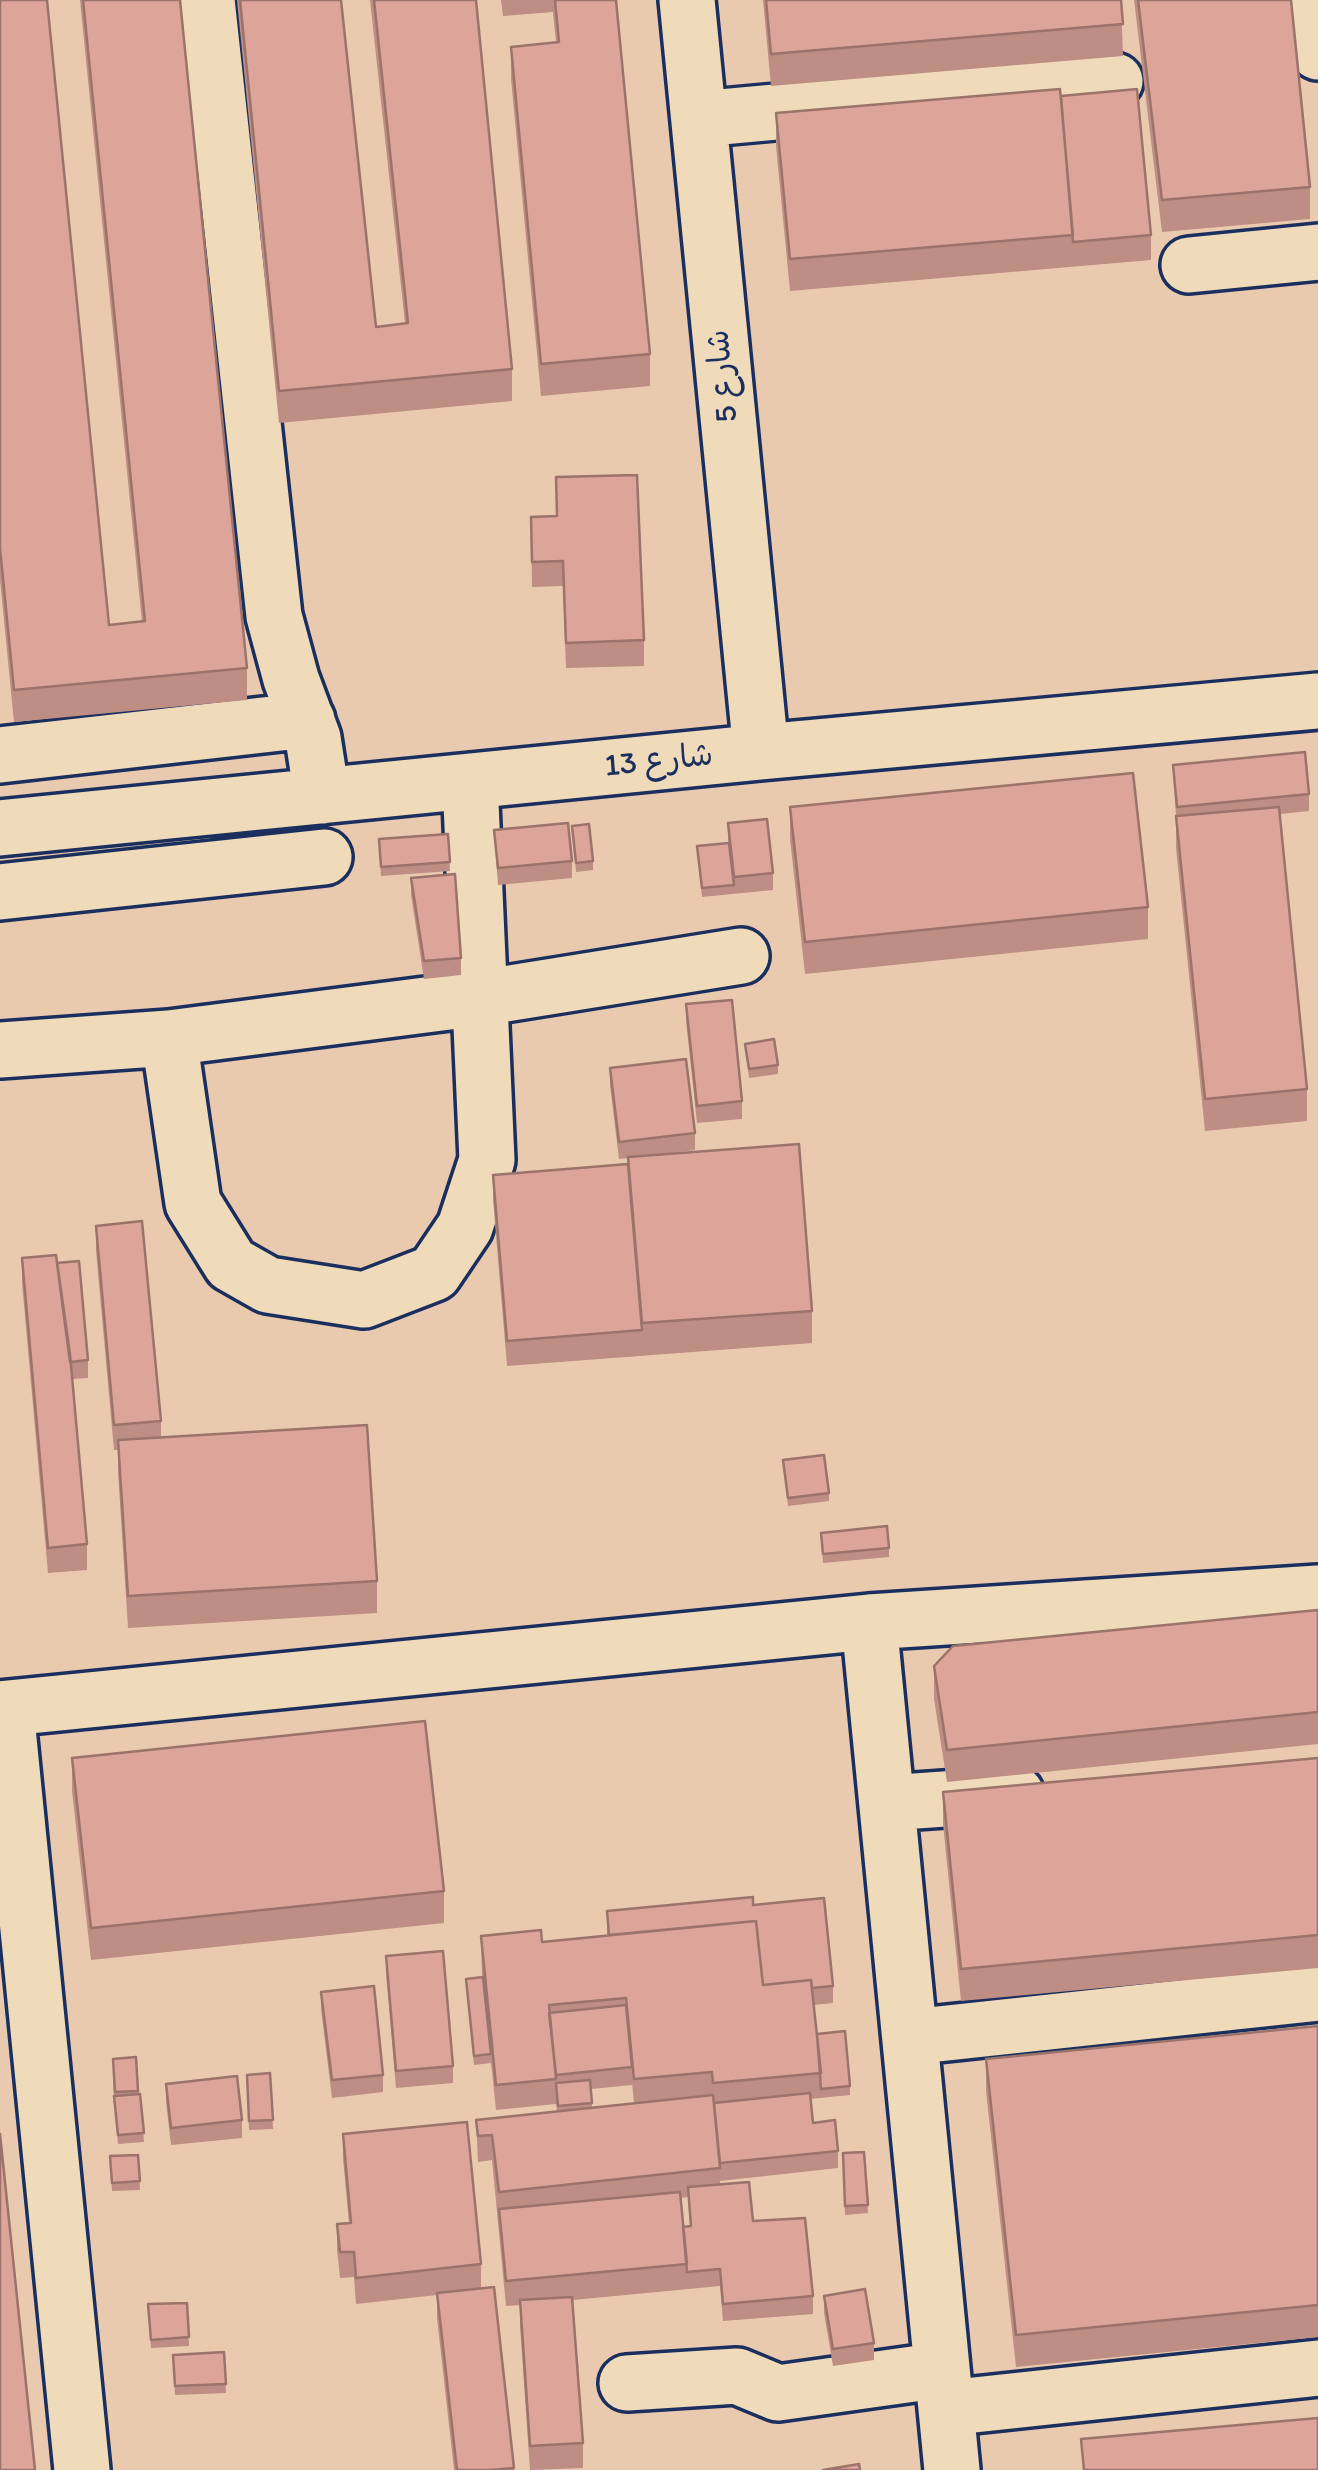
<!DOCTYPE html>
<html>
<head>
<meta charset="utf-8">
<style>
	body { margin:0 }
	canvas { display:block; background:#efdbb9 }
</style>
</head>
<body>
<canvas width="1318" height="2470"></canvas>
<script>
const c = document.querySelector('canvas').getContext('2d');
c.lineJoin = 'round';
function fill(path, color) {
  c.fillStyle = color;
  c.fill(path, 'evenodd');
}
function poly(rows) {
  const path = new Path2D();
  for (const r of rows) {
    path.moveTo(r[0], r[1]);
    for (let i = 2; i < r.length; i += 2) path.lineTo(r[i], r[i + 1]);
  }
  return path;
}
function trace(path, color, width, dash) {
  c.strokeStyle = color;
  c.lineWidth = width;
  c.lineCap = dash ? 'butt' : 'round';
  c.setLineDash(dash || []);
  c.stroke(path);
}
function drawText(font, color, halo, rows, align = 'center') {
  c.font = font + ' Itim,"Playpen Sans Arabic",sans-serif';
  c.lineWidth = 8;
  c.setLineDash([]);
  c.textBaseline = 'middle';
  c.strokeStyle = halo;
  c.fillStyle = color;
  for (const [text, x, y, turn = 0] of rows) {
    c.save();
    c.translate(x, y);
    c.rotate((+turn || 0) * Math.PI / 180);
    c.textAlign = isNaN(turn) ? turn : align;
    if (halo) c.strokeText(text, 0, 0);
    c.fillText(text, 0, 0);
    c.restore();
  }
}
fill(poly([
	[0,0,1318,0,1318,2470,0,2470]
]), '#eacaaf');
const minor = poly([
	[207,0,274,616,291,679,313,738,322,796],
	[687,0,761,752],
	[1313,0,1318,52],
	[699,119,1115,81],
	[1189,265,1318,252],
	[0,755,307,720],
	[0,828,761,752,1318,701],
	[0,892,324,857],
	[169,1038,480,998,741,956],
	[0,1050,169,1038,193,1203,231,1264,268,1285,364,1300,434,1273,465,1227,487,1160,470,781],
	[869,1622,952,2470],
	[0,1709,869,1622,1318,1593],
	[6,1709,82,2470],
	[887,1803,1016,1794],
	[910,2037,1318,1993],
	[627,2383,737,2376,778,2393,942,2370],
	[946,2408,1318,2368]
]);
trace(minor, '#1b2f5e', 62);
trace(minor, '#efdbb9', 55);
fill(poly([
	[0,0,109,625,142,622,80,0,180,0,247,668,247,700,14,722,0,580],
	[237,0,341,0,376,327,405,323,370,0,476,0,512,369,512,401,279,423],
	[501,0,616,0,650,354,650,386,541,396,511,79,511,47,556,42,553,12,503,16],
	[763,0,1121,0,1123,56,771,86],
	[1134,0,1291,0,1310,187,1310,219,1162,232],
	[1061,96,1151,235,1151,260,790,291,776,146,776,113],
	[531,517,644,640,644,666,566,668,563,586,532,587],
	[1173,765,1309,794,1309,811,1280,814,1307,1089,1307,1121,1205,1131,1176,848,1176,816],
	[790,807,1148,907,1148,939,805,974,790,839],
	[728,823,773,873,773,890,702,897,697,846,728,843],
	[572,826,593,861,593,870,576,872],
	[494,830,572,861,572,878,498,885],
	[448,834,450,871,381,876,379,839],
	[411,878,461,958,461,975,424,979,411,895],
	[686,1004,742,1101,742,1119,697,1123,686,1021],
	[745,1044,778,1065,778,1074,749,1078],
	[610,1068,695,1133,695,1150,648,1156,812,1311,812,1343,507,1366,493,1200,493,1175,628,1164,628,1158,619,1159,610,1085],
	[96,1226,161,1421,161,1438,377,1581,377,1613,128,1628,118,1472,118,1450,114,1450,96,1251],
	[22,1258,57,1263,88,1360,88,1378,72,1379,87,1544,87,1570,48,1573,22,1283],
	[783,1460,829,1493,829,1501,788,1506],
	[821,1533,889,1548,889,1557,823,1563],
	[1318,1610,1318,1744,947,1782,934,1699,934,1666],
	[72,1758,444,1891,444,1923,91,1960,72,1791],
	[1318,1758,1318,1968,961,2001,943,1824,943,1792],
	[753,1905,833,1986,833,2003,814,2005,817,2034,850,2086,850,2095,810,2099,813,2123,838,2151,838,2168,720,2181,720,2184,813,2296,813,2314,723,2321,720,2286,573,2300,583,2443,583,2468,530,2470,520,2326,520,2305,506,2306,492,2160,478,2162,476,2120,557,2111,556,2104,496,2110,491,2063,474,2065,466,1979,482,1977,481,1936,542,1942,607,1935,607,1911],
	[632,2083,634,2103,592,2107,591,2089,632,2085],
	[688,2197,690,2226,683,2227,680,2198],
	[386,1956,453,2066,453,2083,396,2088,386,1973],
	[321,1992,383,2075,383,2092,332,2098,321,2009],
	[1318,2026,1318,2337,1016,2367,986,2091,986,2059],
	[136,2057,144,2142,118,2144,114,2104,113,2059],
	[270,2073,273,2129,249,2130,247,2075],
	[166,2084,242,2120,242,2138,171,2145,166,2102],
	[343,2134,481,2264,481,2289,494,2287,514,2470,454,2470,437,2318,437,2295,356,2304,354,2277,340,2278,337,2249,337,2224,349,2223,343,2159],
	[864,2152,868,2213,845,2215,843,2153],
	[138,2155,140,2190,112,2191,110,2156],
	[824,2296,874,2343,874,2360,833,2366,824,2313],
	[187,2303,189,2346,151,2348,148,2304],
	[224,2352,226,2393,175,2395,173,2355]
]), '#be8d84');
const building = poly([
	[0,0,47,0,109,625,145,621,83,0,180,0,247,668,14,690,0,548,0,0],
	[240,0,341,0,376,327,408,323,374,0,476,0,512,369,279,391,240,0],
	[555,0,616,0,650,354,541,364,511,47,559,42,555,0],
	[766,0,1121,0,1123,24,771,54,766,0],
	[1138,0,1291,0,1310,187,1162,200,1138,0],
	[1060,89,1073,235,790,259,776,113,1060,89],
	[1137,89,1151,235,1073,242,1061,96,1137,89],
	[637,475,644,640,566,643,563,561,532,562,531,517,557,516,556,477,637,475],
	[1305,752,1309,794,1177,807,1173,765,1305,752],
	[1133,773,1148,907,805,942,790,807,1133,773],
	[1279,807,1307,1089,1205,1099,1176,816,1279,807],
	[767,819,773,873,734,877,728,823,767,819],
	[568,823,572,861,498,868,494,830,568,823],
	[589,824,593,861,576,863,572,826,589,824],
	[448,834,450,862,381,867,379,839,448,834],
	[729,843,734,885,702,888,697,846,729,843],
	[455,874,461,958,424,961,411,878,455,874],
	[732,1000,742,1101,697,1106,686,1004,732,1000],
	[774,1039,778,1065,749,1069,745,1044,774,1039],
	[686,1059,695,1133,619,1142,610,1068,686,1059],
	[799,1144,812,1311,642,1323,628,1157,799,1144],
	[628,1164,642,1330,507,1341,493,1175,628,1164],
	[142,1221,161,1421,114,1425,96,1226,142,1221],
	[56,1255,70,1354,87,1544,48,1548,22,1258,56,1255],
	[79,1261,88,1360,70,1362,57,1263,79,1261],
	[367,1425,377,1581,128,1596,118,1440,367,1425],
	[824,1455,829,1493,788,1498,783,1460,824,1455],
	[887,1526,889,1548,823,1554,821,1533,887,1526],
	[1318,1610,1318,1712,947,1750,934,1666,953,1646,1318,1610],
	[425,1721,444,1891,91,1928,72,1758,425,1721],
	[1318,1758,1318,1935,961,1969,943,1792,1318,1758],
	[753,1897,753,1905,824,1898,833,1986,812,1988,811,1980,763,1985,756,1921,609,1935,607,1911,753,1897],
	[756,1921,763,1985,811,1980,821,2073,713,2083,712,2072,634,2079,626,1998,549,2005,556,2079,496,2085,481,1936,541,1930,542,1942,756,1921],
	[443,1951,453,2066,396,2071,386,1956,443,1951],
	[483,1977,491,2054,474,2056,466,1979,483,1977],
	[374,1986,383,2075,332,2080,321,1992,374,1986],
	[626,2005,632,2067,556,2075,549,2013,626,2005],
	[1318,2026,1318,2305,1016,2335,986,2059,1318,2026],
	[845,2031,850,2086,821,2089,817,2034,845,2031],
	[136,2057,138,2091,115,2092,113,2059,136,2057],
	[270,2073,273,2120,249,2121,247,2075,270,2073],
	[237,2076,242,2120,171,2128,166,2084,237,2076],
	[590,2080,592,2103,558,2106,556,2083,590,2080],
	[810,2093,813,2123,835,2120,838,2151,720,2163,714,2103,810,2093],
	[140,2094,144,2133,118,2135,114,2096,140,2094],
	[713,2095,720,2168,499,2192,492,2135,478,2136,476,2120,713,2095],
	[467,2122,481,2264,356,2278,354,2252,340,2252,337,2224,351,2223,343,2134,467,2122],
	[0,2134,35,2470,0,2470,0,2134],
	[864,2152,868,2205,845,2206,843,2153,864,2152],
	[138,2155,140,2181,112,2183,110,2156,138,2155],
	[749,2182,753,2221,805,2218,813,2296,723,2304,720,2269,687,2272,683,2227,691,2226,688,2187,749,2182],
	[680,2192,687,2264,506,2281,499,2209,680,2192],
	[494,2287,514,2468,490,2470,457,2470,437,2293,494,2287],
	[865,2289,874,2343,833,2349,824,2296,865,2289],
	[572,2297,583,2443,530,2446,520,2300,572,2297],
	[187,2303,189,2337,151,2340,148,2304,187,2303],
	[224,2352,226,2384,175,2386,173,2355,224,2352],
	[1318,2418,1318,2470,1084,2470,1081,2439,1318,2418],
	[859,2464,860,2470,823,2470,859,2464]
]);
fill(building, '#dda499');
trace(building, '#9b736b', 2.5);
drawText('32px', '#1b2f5e', '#efdbb9', [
	["شارع 5",724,376,-96],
	["شارع 13",659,762,-6]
]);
</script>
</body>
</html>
